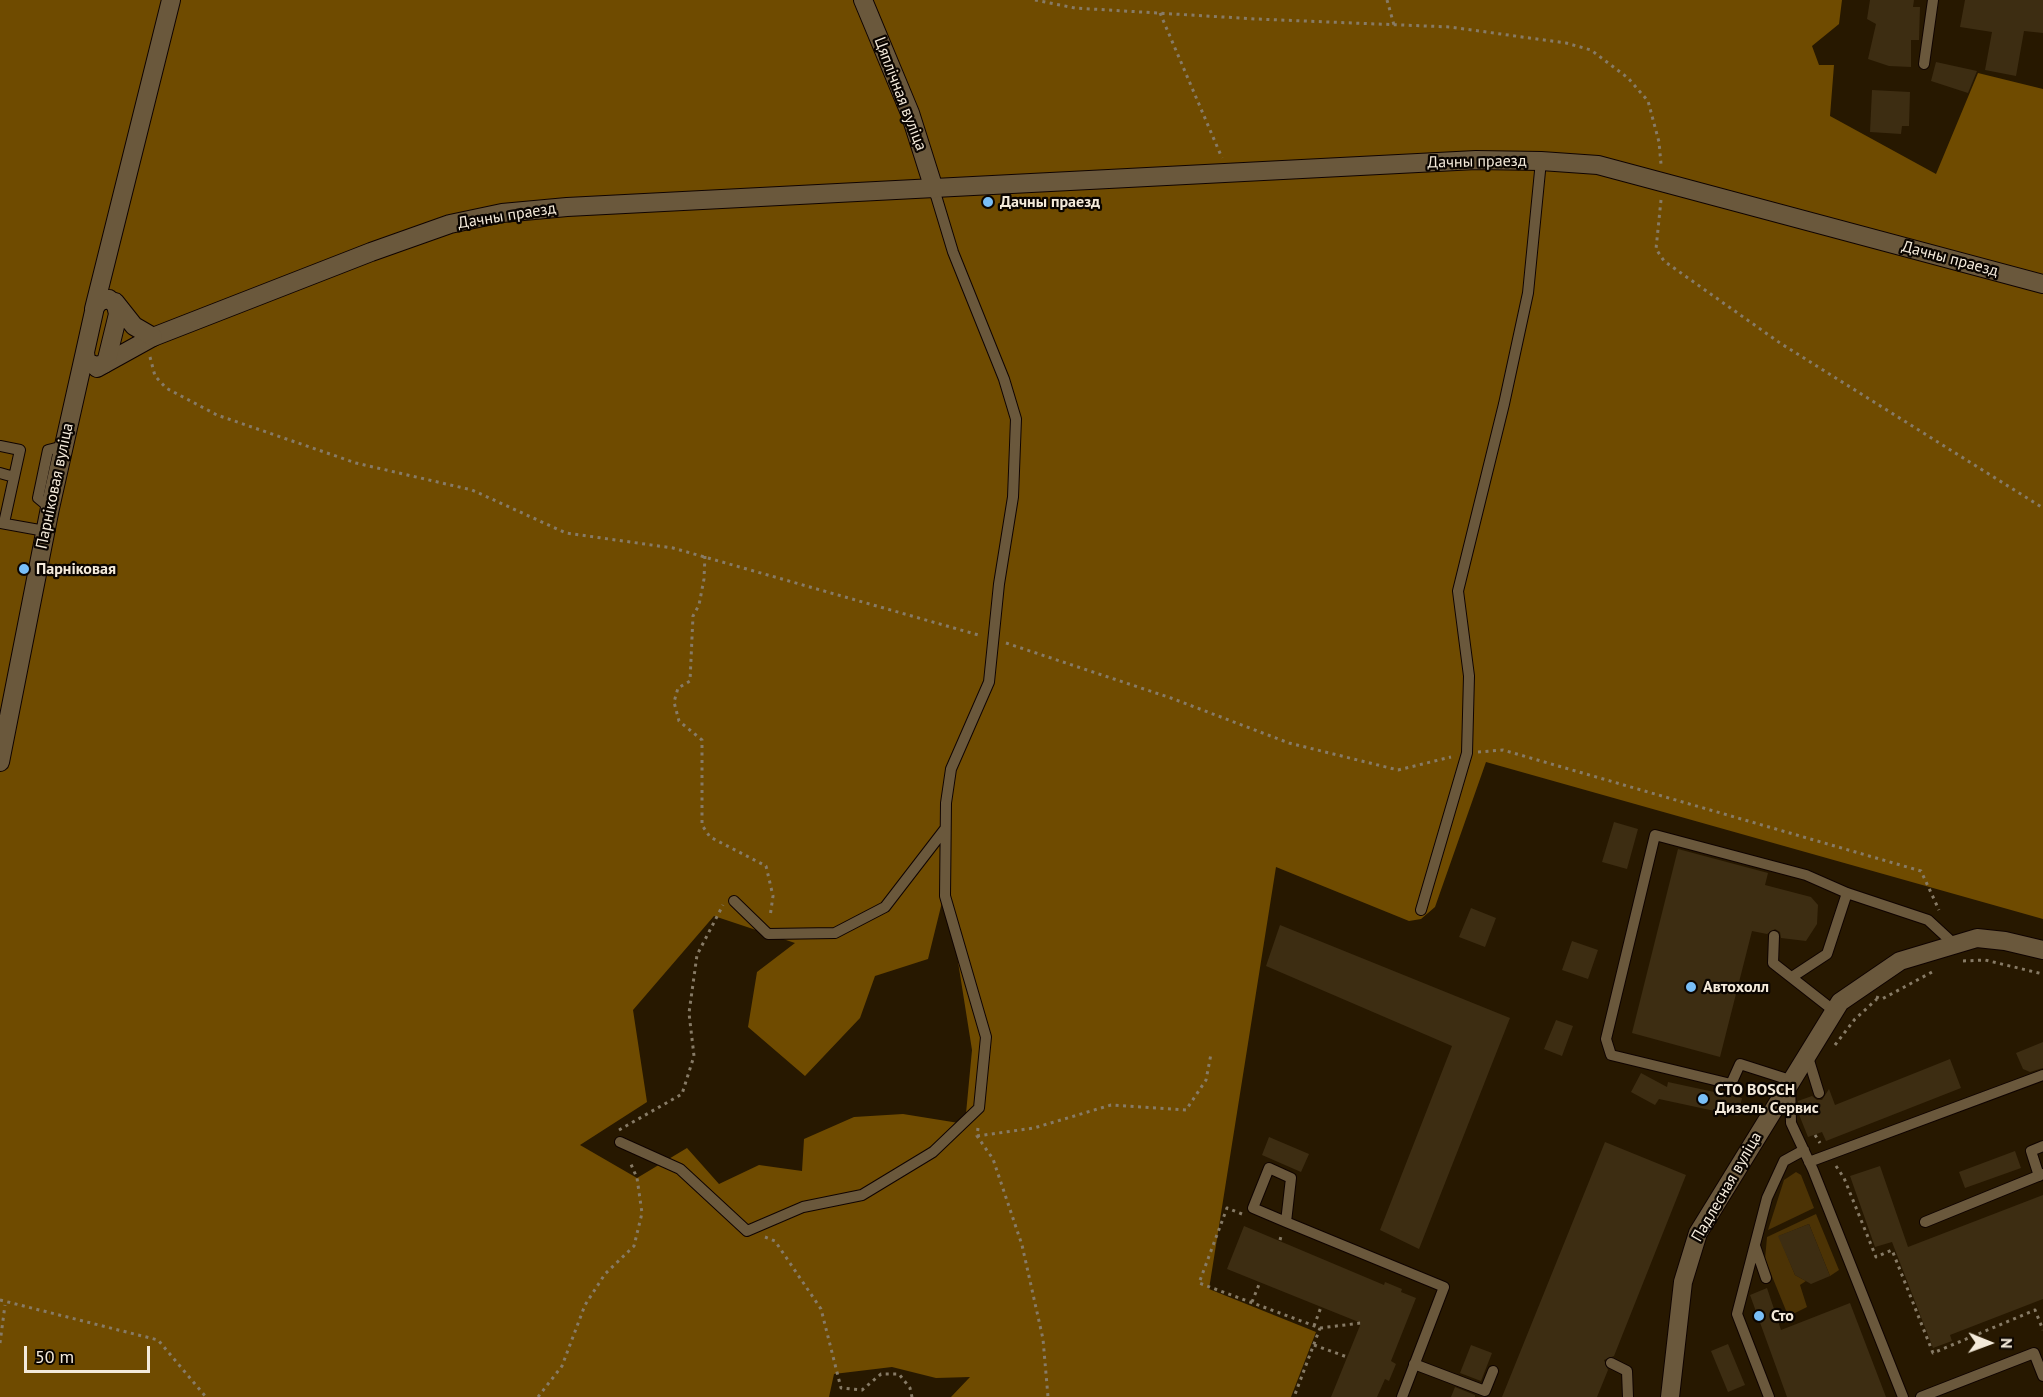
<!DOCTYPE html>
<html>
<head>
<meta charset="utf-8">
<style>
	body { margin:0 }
	#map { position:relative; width:2043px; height:1397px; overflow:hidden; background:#271800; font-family:"PT Sans",sans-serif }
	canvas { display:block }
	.north { position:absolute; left:1959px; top:1313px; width:60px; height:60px; -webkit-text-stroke:4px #0b0500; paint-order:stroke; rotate:91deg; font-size:16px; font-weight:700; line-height:24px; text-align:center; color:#f4eada }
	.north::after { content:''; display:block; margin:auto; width:21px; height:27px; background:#f4eada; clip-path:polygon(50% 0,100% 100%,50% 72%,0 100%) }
	.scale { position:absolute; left:24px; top:1346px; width:126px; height:27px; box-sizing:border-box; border:3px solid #f4eada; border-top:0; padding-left:8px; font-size:18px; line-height:21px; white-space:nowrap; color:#f4eada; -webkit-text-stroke:4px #0b0500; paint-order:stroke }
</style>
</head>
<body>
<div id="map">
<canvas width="2043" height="1397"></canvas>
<div class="north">N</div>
<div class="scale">50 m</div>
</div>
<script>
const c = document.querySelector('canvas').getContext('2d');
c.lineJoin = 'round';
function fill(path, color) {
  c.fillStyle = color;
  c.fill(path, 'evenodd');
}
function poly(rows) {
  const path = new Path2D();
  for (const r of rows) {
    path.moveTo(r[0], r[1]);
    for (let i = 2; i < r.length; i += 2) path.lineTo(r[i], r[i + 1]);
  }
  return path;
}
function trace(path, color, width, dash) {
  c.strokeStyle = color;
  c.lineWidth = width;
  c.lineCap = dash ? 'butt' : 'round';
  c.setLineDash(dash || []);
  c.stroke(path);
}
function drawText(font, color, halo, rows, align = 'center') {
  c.font = font + ' "PT Sans",sans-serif';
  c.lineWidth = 4.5;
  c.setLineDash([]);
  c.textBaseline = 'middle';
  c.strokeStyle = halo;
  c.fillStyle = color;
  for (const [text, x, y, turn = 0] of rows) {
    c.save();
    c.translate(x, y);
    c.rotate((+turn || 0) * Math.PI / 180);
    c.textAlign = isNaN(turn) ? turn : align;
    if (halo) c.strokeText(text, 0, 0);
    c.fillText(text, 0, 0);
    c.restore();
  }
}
fill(poly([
	[1796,1172,1801,1175,1814,1208,1768,1230,1784,1180],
	[1816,1214,1839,1270,1830,1276,1809,1224,1779,1236,1795,1275,1806,1281,1800,1285,1807,1307,1793,1314,1787,1313,1765,1259,1767,1237]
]), '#4c3305');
fill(poly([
	[0,0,1842,0,1839,24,1812,46,1819,65,1834,65,1830,116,1936,174,1978,73,2043,89,2043,919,1486,762,1435,907,1421,919,1409,921,1276,867,1209,1289,1316,1332,1291,1397,951,1397,970,1377,936,1378,892,1367,834,1374,829,1397,0,1397],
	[946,886,972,1050,965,1124,903,1114,854,1117,804,1139,802,1171,759,1165,719,1184,687,1148,637,1178,580,1145,647,1102,633,1010,714,916,795,943,757,972,748,1027,805,1076,860,1018,875,976,928,959]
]), '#6f4b00');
fill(poly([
	[1870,0,1914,0,1913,7,1920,7,1919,40,1911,40,1911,67,1889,66,1868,59,1876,24,1867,19],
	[1965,0,2043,0,2043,33,2024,31,2016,76,1985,70,1992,32,1960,27],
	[1936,62,1977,71,1968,93,1931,81],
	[1872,90,1910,92,1909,126,1902,126,1901,134,1870,132],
	[1614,822,1638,829,1627,869,1602,862],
	[1678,849,1768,873,1765,885,1811,897,1818,905,1817,924,1806,941,1781,938,1780,932,1775,929,1767,934,1752,931,1720,1057,1632,1033],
	[1471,908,1496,918,1485,947,1459,937],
	[1280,925,1510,1018,1419,1249,1380,1230,1452,1046,1266,966],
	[1572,941,1598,950,1588,979,1562,970],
	[1556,1020,1573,1026,1562,1056,1544,1049],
	[2043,1042,2043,1068,2030,1072,2023,1069,2016,1053],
	[1950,1059,1961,1088,1826,1141,1822,1132,1808,1137,1798,1112,1798,1101,1812,1096,1817,1100,1822,1100,1829,1089,1835,1105],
	[1641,1073,1667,1087,1668,1082,1742,1098,1738,1116,1659,1099,1655,1105,1631,1092],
	[1269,1137,1309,1154,1301,1172,1262,1155],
	[1605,1142,1686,1175,1614,1356,1604,1360,1608,1370,1597,1397,1502,1397],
	[2015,1151,2021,1168,1965,1188,1959,1172],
	[1880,1166,1908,1247,2043,1195,2043,1299,1950,1335,1952,1341,1933,1348,1892,1242,1875,1247,1850,1176],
	[1809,1224,1830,1276,1811,1284,1795,1275,1778,1236],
	[1244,1226,1384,1285,1385,1282,1402,1289,1401,1292,1416,1298,1391,1361,1396,1364,1389,1381,1385,1379,1377,1397,1331,1397,1361,1323,1227,1269],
	[1767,1288,1781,1330,1850,1303,1886,1397,1787,1397,1750,1295],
	[1728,1344,1745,1385,1728,1392,1711,1351],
	[1471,1345,1492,1353,1481,1381,1460,1373],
	[1455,1387,1475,1395,1475,1397,1451,1397]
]), '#3d2d12');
const lane = poly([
	[1924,64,1933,0],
	[0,446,20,450,4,523],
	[0,473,14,477],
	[50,508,38,498,48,450,64,446],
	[0,523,45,531],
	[734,901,768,934,835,933,885,907,945,829],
	[1421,910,1467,753,1469,676,1458,591,1504,404,1528,293,1541,161],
	[1774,936,1773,963,1833,1010],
	[1792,977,1827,954,1847,893],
	[1807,1054,1819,1093],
	[620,1142,680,1169,747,1231,803,1207,862,1195,933,1152,979,1108,986,1037,945,896,946,803,951,769,989,682,999,584,1013,497,1016,419,1004,379,953,252,934,189],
	[1809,1162,2043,1075],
	[2039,1176,2031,1151,2043,1146],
	[1286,1222,1291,1178,1269,1168,1253,1208,1286,1222,1444,1287,1402,1397],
	[1925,1222,2043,1174],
	[1755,1246,1766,1278],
	[1611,1363,1627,1371,1628,1397],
	[1414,1364,1485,1391,1493,1371],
	[1769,1397,1737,1314,1767,1198,1784,1161,1804,1150],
	[1903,1397,1813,1170,1791,1123,1790,1080,1740,1064,1731,1084,1611,1055,1606,1039,1655,835,1806,875,1847,893,1928,920,1954,944],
	[1921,1397,2034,1353,2043,1376]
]);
const street = poly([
	[863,0,910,113,934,189],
	[97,368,153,337,371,252,450,224,502,213,567,207,1476,160,1541,161,1598,165,2043,284],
	[1670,1397,1683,1282,1698,1233,1840,1002,1900,961,1977,938,2005,941,2043,950]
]);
const secondary = poly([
	[109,299,116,305,118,314,107,359,104,364,95,366,86,361,85,352,95,307,100,301,109,299],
	[115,302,134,326,153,337],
	[94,309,171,0],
	[0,762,50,508,85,352]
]);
trace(lane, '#0f0300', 12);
trace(street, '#0f0300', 20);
trace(secondary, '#0f0300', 20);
trace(poly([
	[1035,0,1075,8,1256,19,1450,27,1566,43,1591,50,1628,78,1648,101,1659,142,1661,164],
	[1387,0,1394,25],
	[1160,13,1222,158],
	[1661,200,1656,249,1664,261,1780,343,2043,508],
	[150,357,155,376,166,388,217,415,356,463,472,490,566,533,673,548,982,636],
	[705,556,704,579,699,605,693,616,690,681,678,688,674,702,679,721,702,740,702,825,710,837,766,866,773,896,770,917],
	[1006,643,1171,698,1289,743,1398,770,1451,757],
	[1478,752,1503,750,1921,871,1939,910],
	[1963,961,1985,960,2043,974],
	[1876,997,1882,999,1934,971],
	[1835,1045,1855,1019,1877,999],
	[978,1128,977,1136,993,1159,1022,1245,1043,1339,1048,1397],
	[619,1130,682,1094,694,1056,689,1013,697,955,723,905],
	[1815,1135,1820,1143],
	[977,1136,1034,1128,1111,1105,1186,1110,1206,1080,1211,1054],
	[1836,1166,1844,1178,1876,1257,1892,1250,1933,1353,2035,1310,2043,1330],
	[1242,1214,1227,1208,1199,1283,1320,1328,1294,1397],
	[765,1237,775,1241,821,1309,841,1388,862,1390,881,1374,899,1374,910,1388,912,1397],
	[1280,1240,1282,1233],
	[0,1300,158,1340,206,1397],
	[1252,1302,1260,1282],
	[1314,1326,1321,1307],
	[1320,1328,1361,1323],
	[0,1343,5,1305],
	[1314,1345,1347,1357],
	[538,1397,562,1366,585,1305,605,1274,634,1246,642,1213,637,1178,630,1162]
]), '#877b66', 3, [3, 4.5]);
trace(lane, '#6a583c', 10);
trace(street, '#6a583c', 18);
trace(secondary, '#6a583c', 18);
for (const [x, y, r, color] of [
	[988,202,6,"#79bff8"],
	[24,569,6,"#79bff8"],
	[1691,987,6,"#79bff8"],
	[1703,1099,6,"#79bff8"],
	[1759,1316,6,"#79bff8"]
]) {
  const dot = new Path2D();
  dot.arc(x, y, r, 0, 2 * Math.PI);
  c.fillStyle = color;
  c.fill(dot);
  trace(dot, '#0b0500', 2);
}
drawText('16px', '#f4eada', '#0b0500', [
	["Цяплічная вуліца",900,94,69],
	["Дачны праезд",1477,162,-1],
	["Дачны праезд",507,216,-9],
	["Дачны праезд",1950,259,15],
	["Парніковая вуліца",55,486,-78],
	["Падлесная вуліца",1727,1187,-60]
]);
drawText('bold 16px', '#f4eada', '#0b0500', [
	["Дачны праезд",1000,202],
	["Парніковая",36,569],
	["Автохолл",1703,987],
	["СТО BOSCH",1715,1090],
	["Дизель Сервис",1715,1108],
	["Сто",1771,1316]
], 'left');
</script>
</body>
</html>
